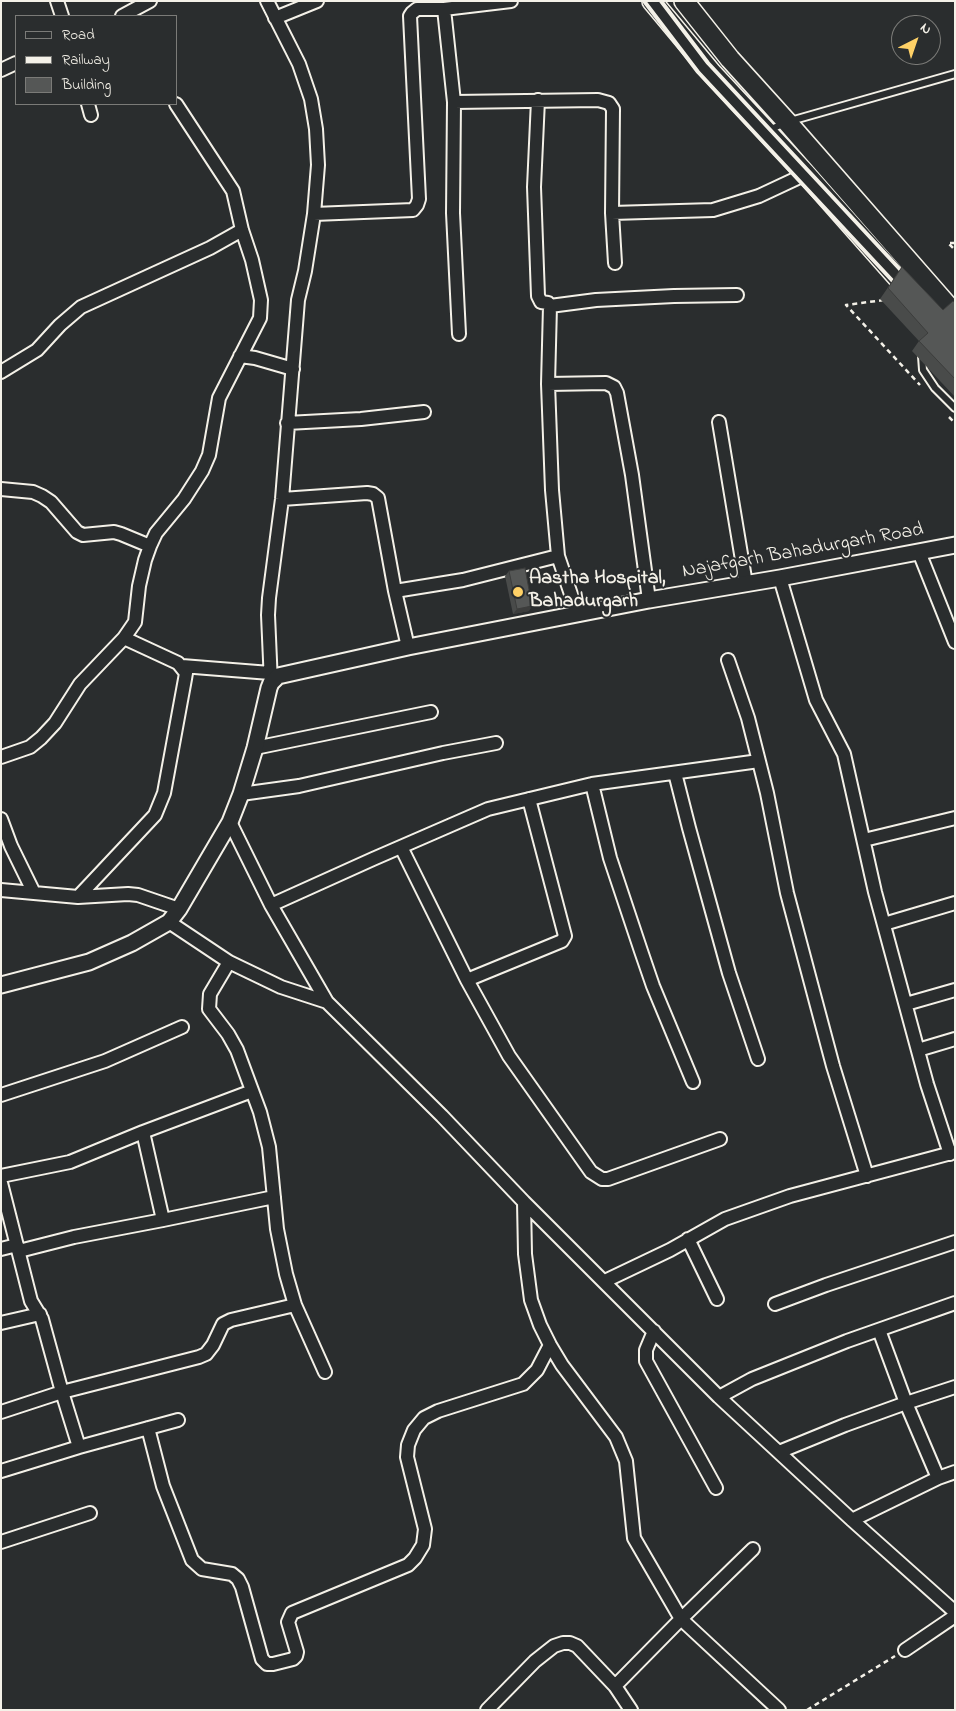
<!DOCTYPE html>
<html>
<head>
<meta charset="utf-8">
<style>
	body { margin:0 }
	#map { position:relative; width:956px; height:1711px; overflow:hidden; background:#2a2d2e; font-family:"Indie Flower",sans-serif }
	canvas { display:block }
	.frame { position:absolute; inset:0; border:2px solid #f4f1e8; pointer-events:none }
	.legend { position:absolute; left:15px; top:15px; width:162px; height:90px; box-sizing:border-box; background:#2a2d2e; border:1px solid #7b7b78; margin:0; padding:6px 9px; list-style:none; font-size:15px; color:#f4f1e8 }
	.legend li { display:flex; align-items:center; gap:10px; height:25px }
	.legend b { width:25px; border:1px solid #7b7b78 }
	.north { position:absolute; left:891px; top:15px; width:50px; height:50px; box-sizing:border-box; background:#2a2d2e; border:1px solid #7b7b78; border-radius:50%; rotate:41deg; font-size:14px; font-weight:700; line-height:20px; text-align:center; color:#f4f1e8 }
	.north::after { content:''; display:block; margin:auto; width:18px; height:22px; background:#ffd166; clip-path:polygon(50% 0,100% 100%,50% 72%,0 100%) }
</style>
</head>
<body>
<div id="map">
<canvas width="956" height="1711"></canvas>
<div class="frame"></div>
<ul class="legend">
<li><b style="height:6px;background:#2a2d2e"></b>Road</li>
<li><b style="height:6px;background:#f4f1e8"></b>Railway</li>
<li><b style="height:14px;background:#555756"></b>Building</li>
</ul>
<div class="north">N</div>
</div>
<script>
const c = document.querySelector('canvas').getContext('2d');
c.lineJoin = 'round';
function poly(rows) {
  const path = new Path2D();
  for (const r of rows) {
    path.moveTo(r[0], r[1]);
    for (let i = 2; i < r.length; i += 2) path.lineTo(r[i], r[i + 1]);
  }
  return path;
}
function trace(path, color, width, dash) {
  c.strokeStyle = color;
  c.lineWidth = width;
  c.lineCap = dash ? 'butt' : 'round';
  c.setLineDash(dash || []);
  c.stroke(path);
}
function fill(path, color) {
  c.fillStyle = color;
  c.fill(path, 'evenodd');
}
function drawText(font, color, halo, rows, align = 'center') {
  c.font = font + ' "Indie Flower",sans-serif';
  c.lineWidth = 4;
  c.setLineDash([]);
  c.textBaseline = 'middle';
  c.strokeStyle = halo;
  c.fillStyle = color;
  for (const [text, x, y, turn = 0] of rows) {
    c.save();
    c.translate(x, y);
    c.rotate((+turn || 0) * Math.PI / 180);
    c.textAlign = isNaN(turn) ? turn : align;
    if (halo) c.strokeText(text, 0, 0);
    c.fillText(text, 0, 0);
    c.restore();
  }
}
const service = poly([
	[767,131,787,122,955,74],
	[922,356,923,370,935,388,955,408]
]);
const minor = poly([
	[57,1,62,16],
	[267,1,299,64,311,99,316,129,318,165,314,214,305,271,298,300,282,499,269,598,268,615,271,683],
	[444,9,454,102,453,213,459,334],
	[122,16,150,1],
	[275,18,317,1],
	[1,70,16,63],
	[538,100,534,187,538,296,541,302,548,303,550,306,548,384,552,490,558,556,578,615],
	[454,102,598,100,609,103,613,109,612,213,615,263],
	[88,104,91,115],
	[612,213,713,210,759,196,806,174],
	[314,214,413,210,417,205,419,199,410,16,412,13,417,9,444,9,511,1],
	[550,306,596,300,674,296,737,295],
	[240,356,255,358,293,369],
	[1,372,37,350,60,325,81,307,210,248,242,230],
	[548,384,606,383,614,387,617,393,632,475,649,600],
	[719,422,746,584],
	[287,423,361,419,424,412],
	[1,489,33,492,42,496,51,502,77,532,83,535,114,532,121,534,150,546],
	[282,499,367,493,373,494,378,498,395,591,408,647],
	[919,552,955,642],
	[780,578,816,700,844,754,875,892,927,1084,950,1154],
	[395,591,463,580,558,556],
	[728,660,748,718,767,793,787,893,817,1006,833,1066,867,1176],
	[182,666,270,673],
	[255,748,431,712],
	[1,757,30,747,41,738,55,723,80,684,124,638,135,622,139,586,145,560,150,546,156,533,184,499,202,471,209,455,219,398,260,318,261,300,252,260,242,230,233,191,176,104],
	[675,773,689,828,729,973,758,1059],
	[592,784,610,858,641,951,653,986,693,1082],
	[241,794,299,786,443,753,496,743],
	[1,819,11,846,34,893],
	[230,822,271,905,327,1002,442,1116,524,1202,719,1397,852,1520,955,1612],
	[864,840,955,818],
	[401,847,467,980,509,1056,591,1172,602,1179,608,1179,720,1139],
	[1,890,78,897,128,894,138,895,179,909],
	[78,897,155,815,164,793,185,679,186,673,178,663,124,638],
	[271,905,373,859,488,809,592,784,759,761],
	[169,922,229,962,281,987,327,1002],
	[884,924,955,903],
	[229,962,210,994,209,1009,228,1034,237,1050,260,1112,269,1147,277,1229,286,1274,295,1305,325,1372],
	[467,980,562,941,565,936,529,799],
	[906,1004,955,990],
	[918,1050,955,1039],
	[1,1095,105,1061,182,1027],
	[143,1132,163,1220],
	[1,1176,70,1162,143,1132,252,1091],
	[1,1183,31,1301,42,1319,62,1392,79,1447],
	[524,1202,525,1254,531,1300,540,1325,550,1345,562,1365,616,1437,626,1461,634,1538,681,1619,779,1710],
	[688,1239,717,1299],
	[1,1249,17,1245],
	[19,1251,74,1237,163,1220,274,1197],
	[605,1281,670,1250,725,1219,790,1196,955,1152],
	[775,1304,826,1285,955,1242],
	[1,1323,40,1314],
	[879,1330,906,1403,938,1478],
	[654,1331,646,1350,646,1361,716,1488],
	[719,1397,752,1379,847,1341,955,1303],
	[1,1412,62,1392,199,1357,206,1354,213,1345,223,1324,231,1320,295,1305],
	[148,1428,163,1486,192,1560,202,1569,232,1574,238,1579,242,1587,262,1659,267,1664,273,1664,293,1659,296,1656,297,1652,288,1622,292,1613,408,1565,415,1558,423,1545,425,1529,407,1457,408,1445,414,1430,424,1418,438,1411,523,1384,537,1370,550,1345],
	[779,1452,845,1425,906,1403,955,1387],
	[1,1471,79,1447,178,1420],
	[852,1520,938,1478,955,1472],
	[1,1542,90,1513],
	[905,1650,955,1616],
	[615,1686,681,1619,753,1549],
	[487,1710,535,1661,554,1646,563,1643,570,1643,577,1646,615,1686,631,1710]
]);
const tertiary = poly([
	[1,985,89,962,132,943,169,922,179,909,230,822,241,794,255,748,269,688,271,683,278,676,408,647,649,600,780,578,955,545]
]);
const primary = poly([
	[652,1,712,73,806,174,912,294],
	[684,1,730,59,787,122,955,314]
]);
trace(service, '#f4f1e8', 10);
trace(minor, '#f4f1e8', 16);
trace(tertiary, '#f4f1e8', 19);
trace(primary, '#f4f1e8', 22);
trace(poly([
	[955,243,948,243,955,250],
	[884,300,846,305,920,385],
	[949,417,955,423],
	[807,1710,895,1656]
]), '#f4f1e8', 2.5, [5, 4]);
trace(service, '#2a2d2e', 6);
trace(minor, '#2a2d2e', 12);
trace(tertiary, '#2a2d2e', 15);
trace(primary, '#2a2d2e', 19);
trace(poly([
	[644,1,698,72,902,291],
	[661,1,708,63,909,279]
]), '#f4f1e8', 4);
fill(poly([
	[902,267,943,310,955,303,955,397,912,351,919,341,880,299],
	[509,571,529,611,513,614,505,576]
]), '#494b4a');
fill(poly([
	[532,606,529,611,513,614,517,609]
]), '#3c3d3c');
const building = poly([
	[902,267,943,310,953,301,955,303,955,379,919,341,928,333,888,288,902,267],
	[525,568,532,606,517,609,509,571,525,568]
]);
fill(building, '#555756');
trace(building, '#3c3d3c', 1);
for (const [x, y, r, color] of [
	[518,592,6,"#ffd166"]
]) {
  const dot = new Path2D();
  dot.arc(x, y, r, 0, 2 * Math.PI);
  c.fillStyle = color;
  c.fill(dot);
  trace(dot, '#2a2d2e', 2);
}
drawText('20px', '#f4f1e8', '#2a2d2e', [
	["Najafgarh Bahadurgarh Road",803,552,-10]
]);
drawText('bold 20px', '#f4f1e8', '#2a2d2e', [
	["Aastha Hospital,",529,580],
	["Bahadurgarh",529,603]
], 'left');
</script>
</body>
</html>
